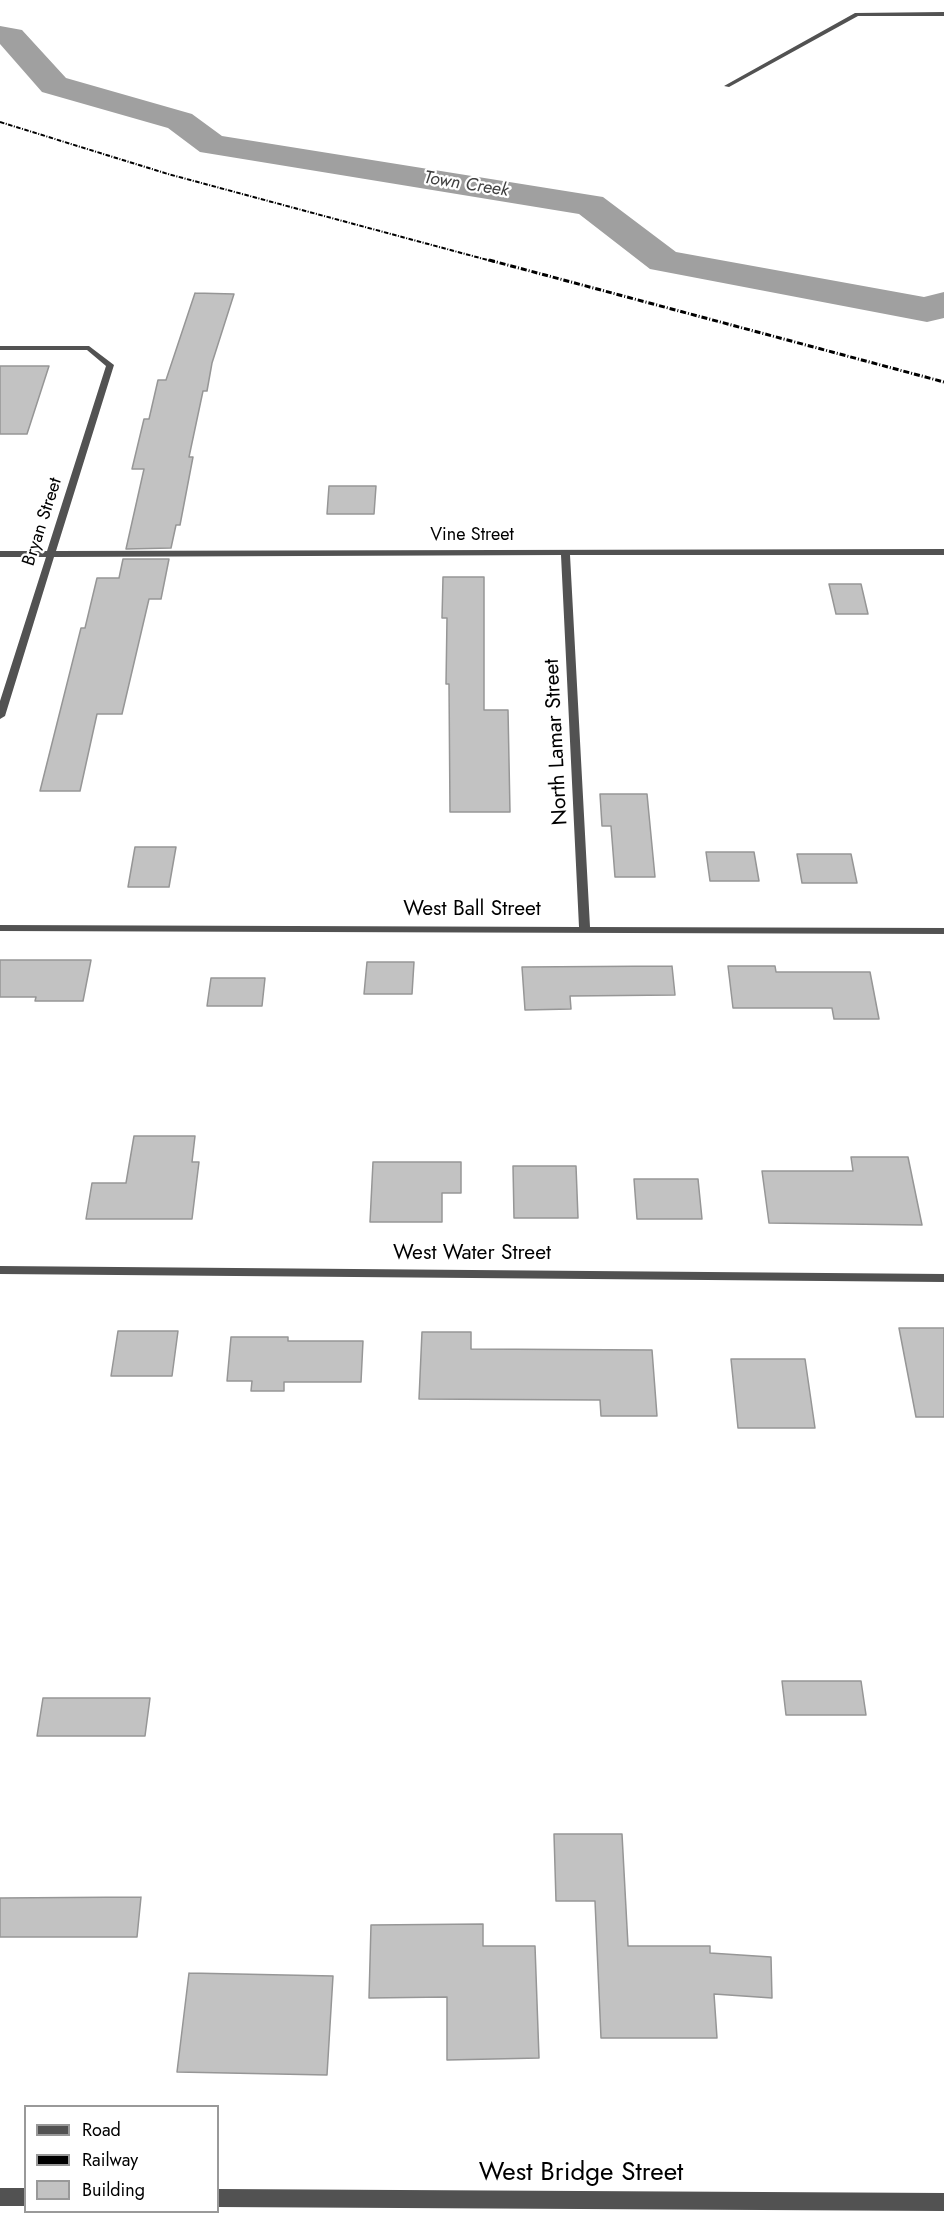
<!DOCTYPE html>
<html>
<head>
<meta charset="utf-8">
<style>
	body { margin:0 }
	#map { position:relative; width:944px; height:2237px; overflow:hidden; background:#fff; font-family:Jost,sans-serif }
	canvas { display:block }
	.legend { position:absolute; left:24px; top:2105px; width:195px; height:108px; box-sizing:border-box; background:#fff; border:2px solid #999; margin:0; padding:8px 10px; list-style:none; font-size:18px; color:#000 }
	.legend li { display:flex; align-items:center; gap:12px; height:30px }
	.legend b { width:30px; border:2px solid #999 }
</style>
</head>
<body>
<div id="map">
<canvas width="944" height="2237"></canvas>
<ul class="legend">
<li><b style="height:8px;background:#525252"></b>Road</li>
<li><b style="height:8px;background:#000"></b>Railway</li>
<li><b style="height:16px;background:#c2c2c2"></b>Building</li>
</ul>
</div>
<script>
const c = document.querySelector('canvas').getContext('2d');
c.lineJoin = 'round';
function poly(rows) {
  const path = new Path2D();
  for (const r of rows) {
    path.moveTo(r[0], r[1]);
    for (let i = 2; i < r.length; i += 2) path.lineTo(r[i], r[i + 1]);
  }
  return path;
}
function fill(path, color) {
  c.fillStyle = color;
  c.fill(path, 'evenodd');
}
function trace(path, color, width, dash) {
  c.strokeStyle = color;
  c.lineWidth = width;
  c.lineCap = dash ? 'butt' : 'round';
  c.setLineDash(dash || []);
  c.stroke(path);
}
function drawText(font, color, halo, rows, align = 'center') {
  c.font = font + ' Jost,sans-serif';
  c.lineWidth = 4.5;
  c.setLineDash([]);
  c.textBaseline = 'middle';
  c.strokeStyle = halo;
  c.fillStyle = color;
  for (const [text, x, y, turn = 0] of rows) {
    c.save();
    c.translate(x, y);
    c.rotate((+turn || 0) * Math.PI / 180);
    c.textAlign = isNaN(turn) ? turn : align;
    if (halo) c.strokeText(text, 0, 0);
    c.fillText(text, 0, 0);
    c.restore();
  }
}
fill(poly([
	[0,26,22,30,66,78,192,114,222,136,603,197,676,252,924,297,944,292,944,318,927,322,650,269,579,214,200,152,168,128,42,92,0,44,0,26]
]), '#a0a0a0');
const building = poly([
	[195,293,234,294,212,363,207,391,203,391,189,457,193,457,180,525,176,525,171,548,126,549,144,469,132,469,144,419,149,419,158,380,166,380,195,293],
	[0,366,49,366,27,434,0,434,0,366],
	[329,486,376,486,374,514,327,514,329,486],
	[123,559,169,559,161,599,149,599,122,714,97,714,80,791,40,791,81,628,85,628,97,578,119,578,123,559],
	[443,577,484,577,484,710,508,710,510,812,450,812,449,684,446,684,447,618,442,618,443,577],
	[829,584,861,584,868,614,836,614,829,584],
	[600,794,647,794,655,877,615,877,611,826,602,826,600,794],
	[135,847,176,847,169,887,128,887,135,847],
	[706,852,754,852,759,881,710,881,706,852],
	[797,854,851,854,857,883,802,883,797,854],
	[0,960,91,960,83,1001,35,1001,36,997,0,997,0,960],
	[367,962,414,962,412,994,364,994,367,962],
	[672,966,675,995,570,996,571,1009,525,1010,522,967,672,966],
	[728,966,775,966,776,972,870,972,879,1019,834,1019,832,1008,733,1008,728,966],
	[211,978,265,978,262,1006,207,1006,211,978],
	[134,1136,195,1136,192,1162,199,1162,192,1219,86,1219,92,1183,126,1183,134,1136],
	[851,1157,908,1157,922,1225,769,1223,762,1171,853,1171,851,1157],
	[373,1162,461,1162,461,1193,442,1193,442,1222,370,1222,373,1162],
	[513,1166,576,1166,578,1218,514,1218,513,1166],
	[634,1179,698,1179,702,1219,637,1219,634,1179],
	[899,1328,944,1328,944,1417,916,1417,899,1328],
	[118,1331,178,1331,172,1376,111,1376,118,1331],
	[422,1332,471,1332,471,1349,652,1350,657,1416,601,1416,600,1400,419,1399,422,1332],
	[231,1337,288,1337,288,1341,363,1341,361,1382,284,1382,284,1391,251,1391,252,1381,227,1381,231,1337],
	[731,1359,805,1359,815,1428,738,1428,731,1359],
	[782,1681,861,1681,866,1715,786,1715,782,1681],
	[43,1698,150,1698,145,1736,37,1736,43,1698],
	[554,1834,622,1834,628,1946,710,1946,710,1953,771,1957,772,1998,714,1994,717,2038,601,2038,595,1901,556,1901,554,1834],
	[141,1897,137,1937,0,1937,0,1898,141,1897],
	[483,1924,483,1946,535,1946,539,2058,447,2060,447,1997,369,1998,371,1925,483,1924],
	[189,1973,333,1976,327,2075,177,2072,189,1973]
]);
fill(building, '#c2c2c2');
trace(building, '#969696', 1.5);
fill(poly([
	[944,12,944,16,858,16,729,87,724,86,855,13,944,12],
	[0,346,89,346,114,365,56,551,944,549,944,555,570,555,590,927,944,928,944,934,0,931,0,925,579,927,561,555,54,557,5,716,0,719,0,701,46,557,0,557,0,551,47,551,106,366,87,350,0,350,0,346],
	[0,1266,944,1274,944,1282,0,1274,0,1266],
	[0,2188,26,2188,26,2206,0,2206,0,2188],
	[218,2189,944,2193,944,2211,218,2207,218,2189]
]), '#525252');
trace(poly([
	[0,122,168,174,495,262]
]), '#000', 2, [4.5, 1.5, 1, 1.5]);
trace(poly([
	[489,260,944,382]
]), '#000', 3, [6, 2, 1, 2]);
drawText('italic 18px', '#414141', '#fff', [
	["Town Creek",466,185,9]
]);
drawText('18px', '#000', '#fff', [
	["Bryan Street",43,522,-72],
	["Vine Street",472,536]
]);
drawText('21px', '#000', '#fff', [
	["North Lamar Street",557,742,-93],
	["West Ball Street",472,910],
	["West Water Street",472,1254]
]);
drawText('26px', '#000', '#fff', [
	["West Bridge Street",581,2174]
]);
</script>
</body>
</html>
